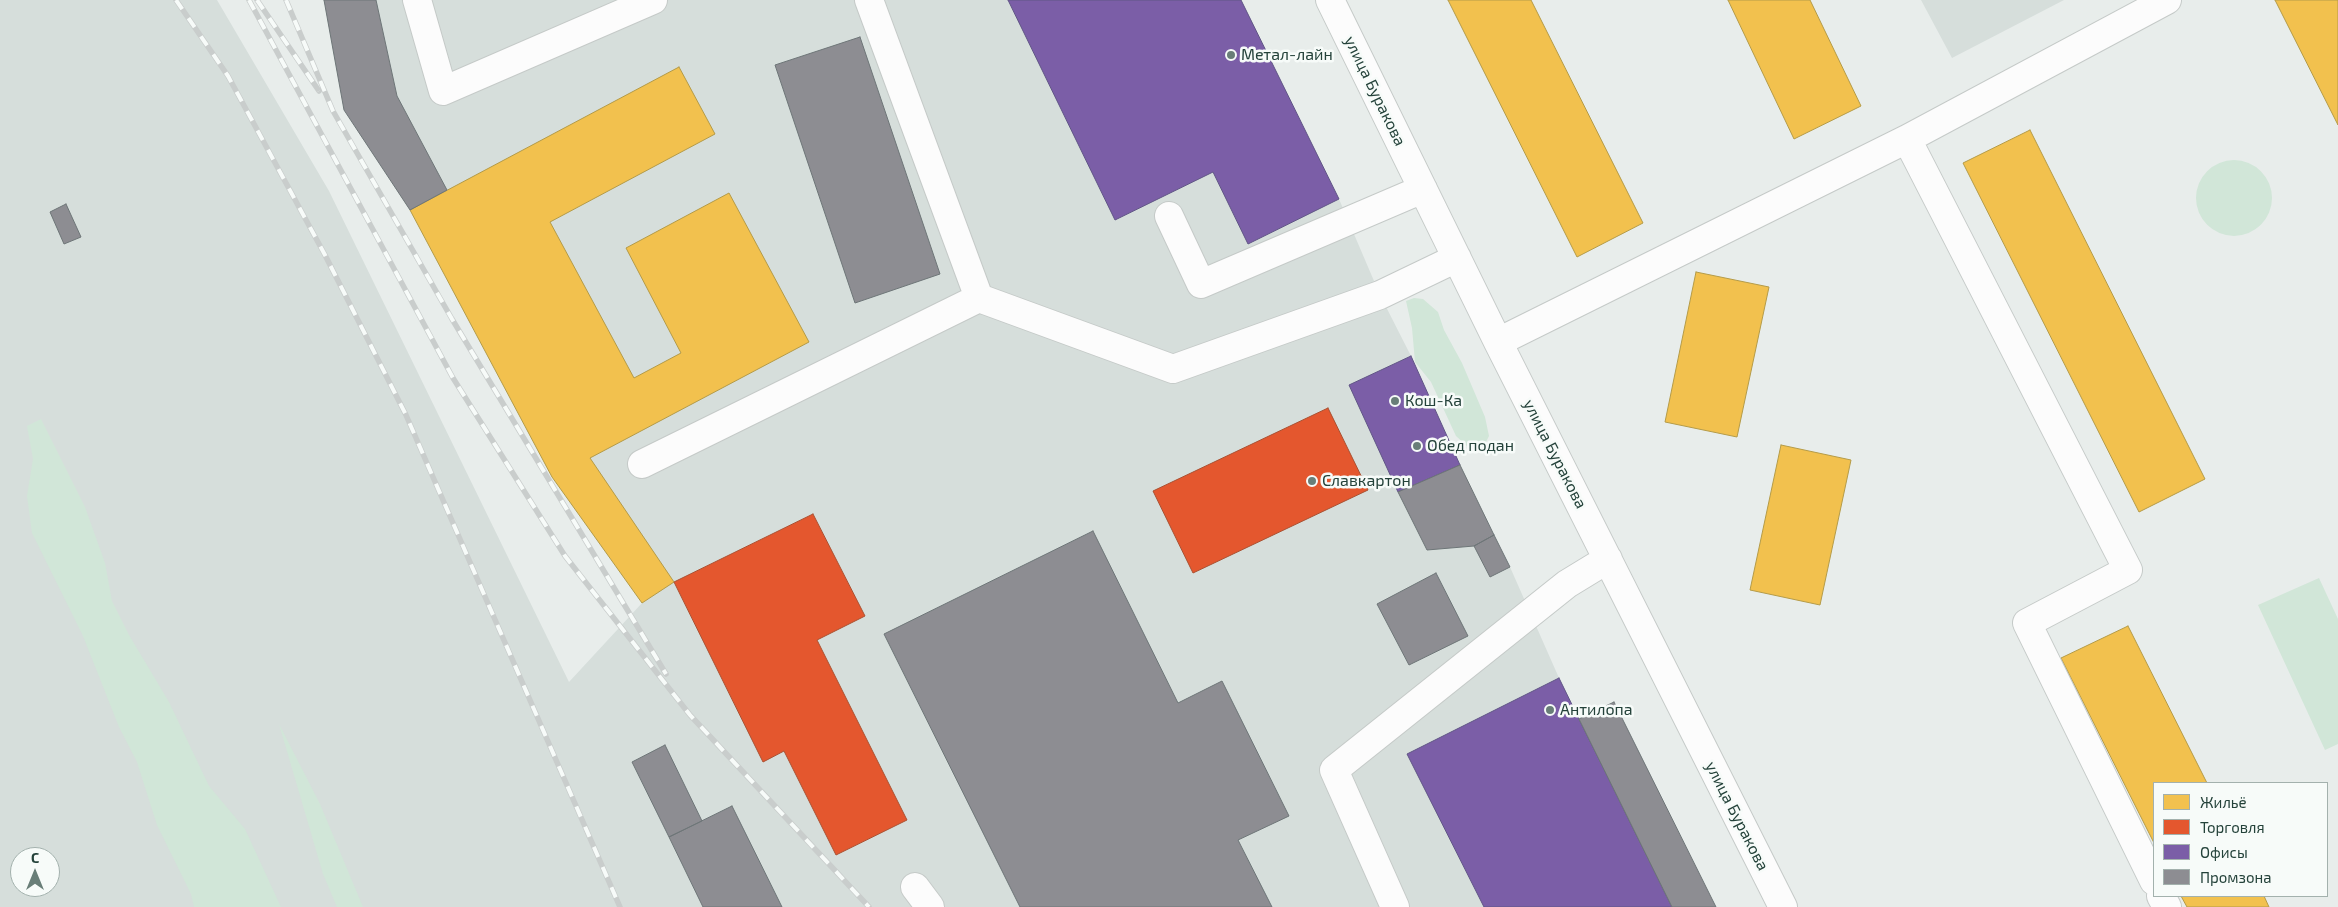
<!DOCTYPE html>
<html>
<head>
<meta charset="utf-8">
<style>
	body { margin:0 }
	#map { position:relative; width:2338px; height:907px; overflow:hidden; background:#e8edeb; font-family:"Exo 2",sans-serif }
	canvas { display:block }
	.legend { position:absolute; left:2153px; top:782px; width:175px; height:115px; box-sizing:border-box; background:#f7fbf9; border:1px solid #a3b1ad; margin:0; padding:6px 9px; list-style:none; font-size:15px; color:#24423a }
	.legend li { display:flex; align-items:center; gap:10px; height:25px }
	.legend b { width:25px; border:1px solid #a3b1ad }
	.north { position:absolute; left:10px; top:847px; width:50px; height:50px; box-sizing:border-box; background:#f7fbf9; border:1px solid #a3b1ad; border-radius:50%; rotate:0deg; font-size:14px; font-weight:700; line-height:20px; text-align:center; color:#24423a }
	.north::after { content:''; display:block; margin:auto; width:18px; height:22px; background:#697e78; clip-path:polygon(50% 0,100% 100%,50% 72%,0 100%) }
</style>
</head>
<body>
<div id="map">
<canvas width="2338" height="907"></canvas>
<ul class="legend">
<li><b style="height:14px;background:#f2c14e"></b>Жильё</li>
<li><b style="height:14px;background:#e4572e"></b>Торговля</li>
<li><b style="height:14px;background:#7b5ea7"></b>Офисы</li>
<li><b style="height:14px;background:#8d8d92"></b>Промзона</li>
</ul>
<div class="north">С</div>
</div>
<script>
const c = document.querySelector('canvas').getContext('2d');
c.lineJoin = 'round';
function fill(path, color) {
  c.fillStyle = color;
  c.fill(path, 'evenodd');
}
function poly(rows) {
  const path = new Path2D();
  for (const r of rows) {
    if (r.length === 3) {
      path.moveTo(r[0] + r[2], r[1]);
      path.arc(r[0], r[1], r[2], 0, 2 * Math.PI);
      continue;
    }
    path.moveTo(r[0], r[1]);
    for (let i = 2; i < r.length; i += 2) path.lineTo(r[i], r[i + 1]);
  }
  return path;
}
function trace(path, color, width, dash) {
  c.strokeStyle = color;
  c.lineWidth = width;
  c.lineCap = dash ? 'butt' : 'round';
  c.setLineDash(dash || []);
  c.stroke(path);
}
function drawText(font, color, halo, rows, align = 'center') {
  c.font = font + ' "Exo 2",sans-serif';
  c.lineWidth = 5;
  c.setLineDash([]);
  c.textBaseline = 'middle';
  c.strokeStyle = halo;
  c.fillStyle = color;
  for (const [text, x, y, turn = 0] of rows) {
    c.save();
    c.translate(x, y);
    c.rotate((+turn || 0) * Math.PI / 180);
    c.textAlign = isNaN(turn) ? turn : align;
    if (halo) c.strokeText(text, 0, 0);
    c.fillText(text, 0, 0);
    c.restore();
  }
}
fill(poly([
	[0,0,217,0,329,191,569,682,642,603,552,477,410,210,344,110,324,0,1241,0,1339,199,1380,295,1411,356,1460,465,1510,567,1559,678,1672,907,0,907],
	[813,514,865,616,817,640,907,820,836,855,784,751,763,761,674,582],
	[20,857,50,857,50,887,20,887],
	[1921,0,2064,0,1952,58]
]), '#d6dedb');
fill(poly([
	[2234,198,38],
	[1414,298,1423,299,1438,312,1444,330,1462,363,1485,417,1489,436,1485,444,1478,449,1469,448,1456,436,1431,382,1415,362,1412,328,1406,301],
	[41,419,85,507,105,563,112,601,129,635,169,702,209,786,245,829,281,907,194,907,191,894,157,825,137,762,119,727,83,636,32,533,27,496,33,459,27,426],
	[2319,578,2338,619,2338,744,2325,750,2258,605],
	[279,724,320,804,363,907,337,907,323,874]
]), '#d1e6d8');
const homes = poly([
	[1448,0,1531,0,1643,223,1577,257,1448,0],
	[1728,0,1810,0,1861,106,1794,139,1728,0],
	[2275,0,2338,0,2338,125,2275,0],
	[679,67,715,134,550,222,634,378,681,353,626,248,729,193,809,342,590,458,674,582,642,603,552,477,410,210,679,67],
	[2030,130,2205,479,2139,512,1963,163,2030,130],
	[1696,272,1769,287,1737,437,1665,422,1696,272],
	[1781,445,1851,460,1820,605,1750,590,1781,445],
	[2128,626,2207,783,2154,783,2154,843,2061,658,2128,626],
	[2181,896,2264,896,2269,907,2187,907,2181,896]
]);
fill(homes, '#f2c14e');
trace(homes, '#b49b48', 1);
const shops = poly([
	[1328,408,1368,490,1193,573,1153,491,1328,408],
	[813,514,865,616,817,640,907,820,836,855,784,751,763,762,674,582,813,514]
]);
fill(shops, '#e4572e');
trace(shops, '#aa5132', 1);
const offices = poly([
	[1008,0,1241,0,1339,199,1248,244,1213,172,1115,220,1008,0],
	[1411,356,1460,465,1398,492,1349,385,1411,356],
	[1559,678,1579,719,1672,907,1484,907,1407,754,1559,678]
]);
fill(offices, '#7b5ea7');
trace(offices, '#615686', 1);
const industry = poly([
	[324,0,376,0,397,96,447,190,410,210,344,110,324,0],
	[860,37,940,274,855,303,775,65,860,37],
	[66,204,81,237,64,244,50,212,66,204],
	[1460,465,1494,535,1474,546,1427,550,1398,492,1460,465],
	[1093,531,1178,703,1222,681,1289,816,1238,840,1272,907,1020,907,884,634,1093,531],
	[1494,535,1510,567,1490,577,1474,546,1494,535],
	[1436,573,1468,636,1409,665,1377,604,1436,573],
	[1614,702,1716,907,1672,907,1579,719,1614,702],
	[665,745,702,821,669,837,632,762,665,745],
	[732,806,782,907,703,907,669,837,732,806]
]);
fill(industry, '#8d8d92');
trace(industry, '#6e7678', 1);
const minor = poly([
	[417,0,443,91,653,0],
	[869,0,979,298],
	[1330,0,1498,342,1783,907],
	[1907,139,2167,0],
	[1169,216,1201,284,1423,189],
	[1498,342,1907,139,2128,570,2027,623,2154,881],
	[642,464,979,298,1173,369,1380,295,1457,258],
	[915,887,930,907],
	[2161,896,2167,907],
	[1395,907,1334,770,1567,584,1608,559]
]);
trace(minor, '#c5cac8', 30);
trace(minor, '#fcfcfc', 28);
const rail = poly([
	[176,0,228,76,325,255,406,415,620,907],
	[249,0,453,378,565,556,690,715,869,907],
	[257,0,319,91],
	[286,0,333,111,452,319,666,674]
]);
trace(rail, '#c9cdcc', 5.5);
trace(rail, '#f7fbf9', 4, [11]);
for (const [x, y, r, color] of [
	[1231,55,5,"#697e78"],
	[1395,401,5,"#697e78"],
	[1417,446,5,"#697e78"],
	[1312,481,5,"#697e78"],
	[1550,710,5,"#697e78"]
]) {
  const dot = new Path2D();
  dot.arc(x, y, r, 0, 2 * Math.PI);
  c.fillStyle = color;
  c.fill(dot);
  trace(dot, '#f7fbf9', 2);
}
drawText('16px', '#24423a', '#f7fbf9', [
	["Метал-лайн",1241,55],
	["Кош-Ка",1405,401],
	["Обед подан",1427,446],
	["Славкартон",1322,481],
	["Антилопа",1560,710]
], 'left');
drawText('16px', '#24423a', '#f7fbf9', [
	["улица Буракова",1375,91,64],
	["улица Буракова",1555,454,63],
	["улица Буракова",1737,816,63]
]);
</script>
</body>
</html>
